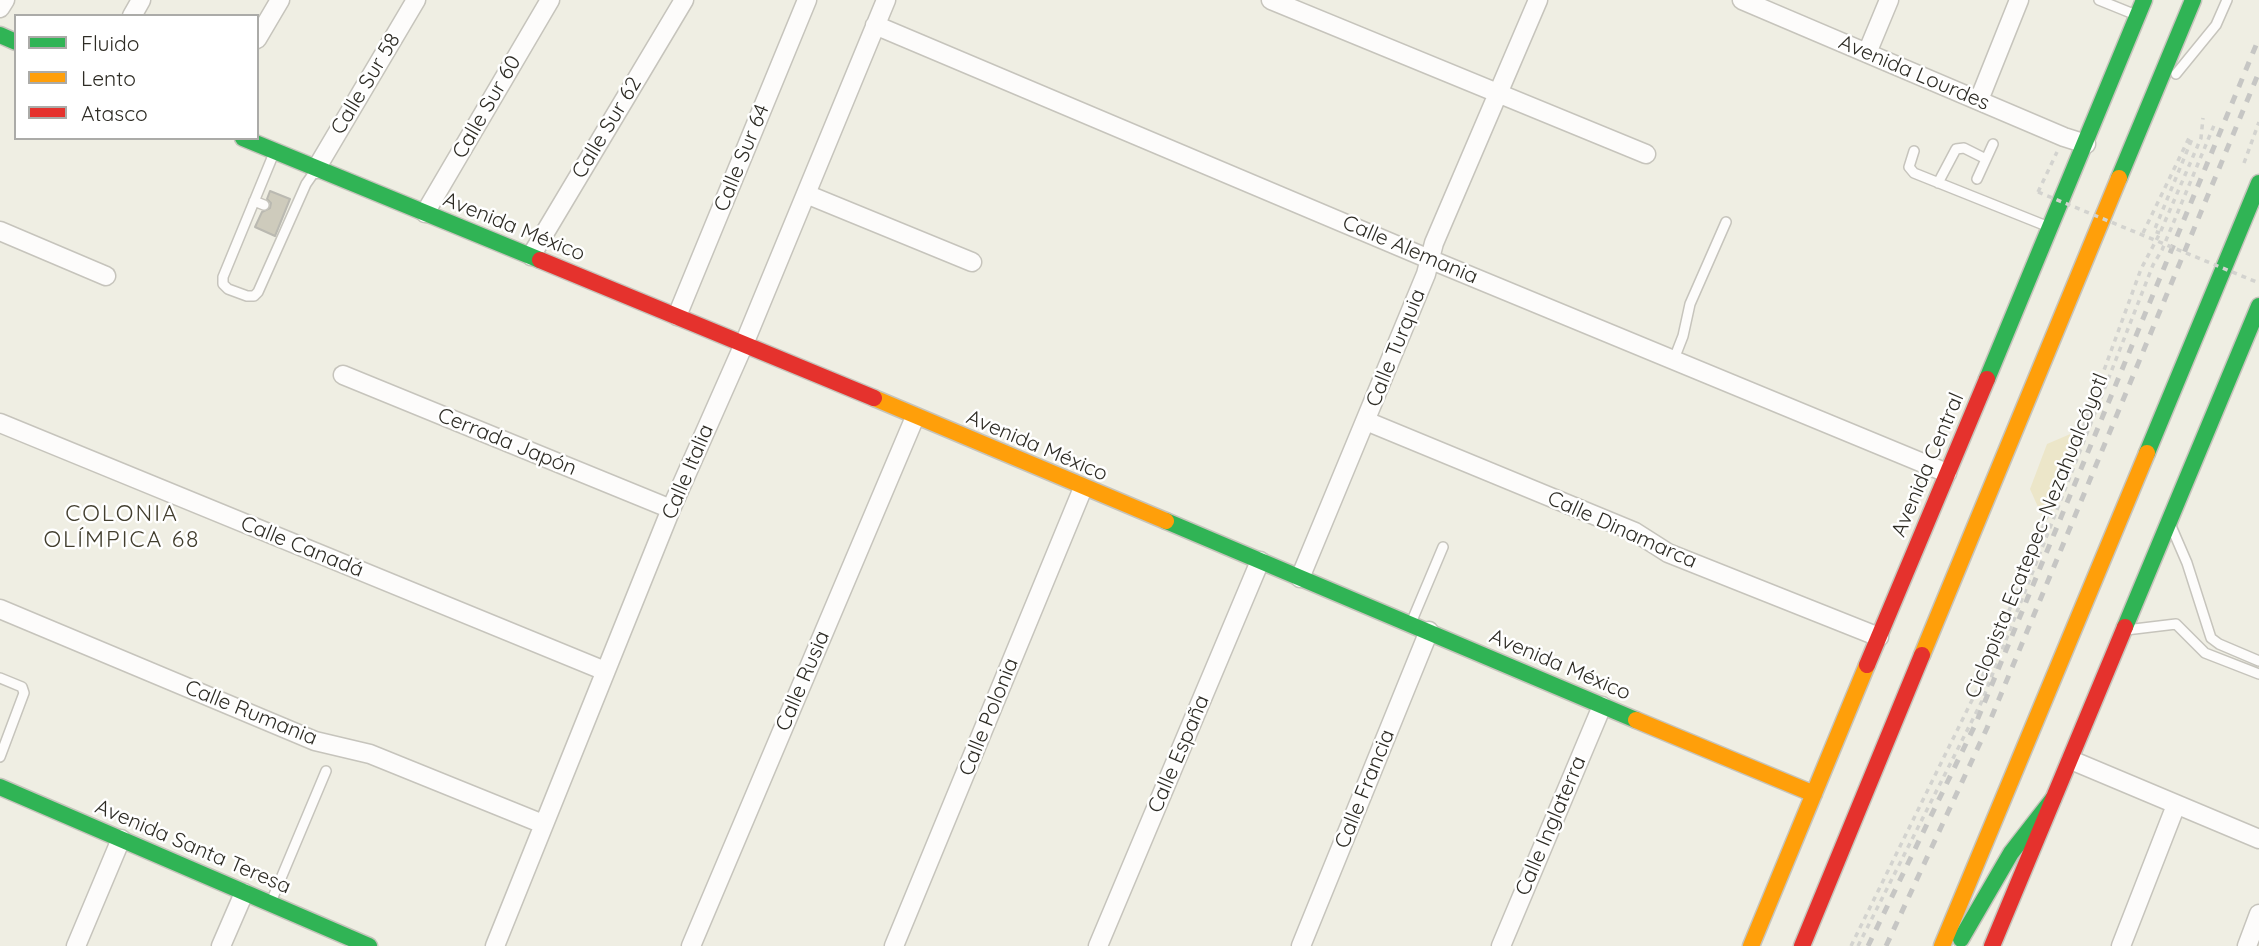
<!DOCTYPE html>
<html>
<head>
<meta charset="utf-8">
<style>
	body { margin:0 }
	#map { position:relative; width:2259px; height:946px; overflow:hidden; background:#efeee3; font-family:Quicksand,sans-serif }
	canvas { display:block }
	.legend { position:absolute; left:14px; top:14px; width:245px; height:126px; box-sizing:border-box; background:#fff; border:2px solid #ababa8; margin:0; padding:9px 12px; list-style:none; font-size:21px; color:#2e2c25 }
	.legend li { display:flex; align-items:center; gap:14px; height:35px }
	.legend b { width:35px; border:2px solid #ababa8 }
</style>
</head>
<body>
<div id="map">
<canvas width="2259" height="946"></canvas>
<ul class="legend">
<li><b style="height:9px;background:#30b455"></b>Fluido</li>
<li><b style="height:9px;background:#ff9f0a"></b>Lento</li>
<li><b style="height:9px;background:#e5322d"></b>Atasco</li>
</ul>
</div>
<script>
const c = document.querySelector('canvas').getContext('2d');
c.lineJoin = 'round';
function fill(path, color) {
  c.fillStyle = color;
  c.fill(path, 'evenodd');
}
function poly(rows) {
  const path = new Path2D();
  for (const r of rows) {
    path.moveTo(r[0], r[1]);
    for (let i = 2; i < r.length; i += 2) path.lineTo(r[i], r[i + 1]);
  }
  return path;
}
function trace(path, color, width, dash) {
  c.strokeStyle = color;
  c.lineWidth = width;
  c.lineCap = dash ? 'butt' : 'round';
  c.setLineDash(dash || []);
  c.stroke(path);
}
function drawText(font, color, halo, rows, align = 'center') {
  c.font = font + ' Quicksand,sans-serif';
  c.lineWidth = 5;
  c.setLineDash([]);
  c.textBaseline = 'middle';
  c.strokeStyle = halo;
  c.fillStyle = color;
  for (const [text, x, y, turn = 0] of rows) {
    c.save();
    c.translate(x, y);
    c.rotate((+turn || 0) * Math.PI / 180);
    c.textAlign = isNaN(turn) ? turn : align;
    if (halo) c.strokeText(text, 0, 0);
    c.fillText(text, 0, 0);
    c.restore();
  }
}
fill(poly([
	[2075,432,2042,516,2030,489,2047,444]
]), '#ece6c9');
const building = poly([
	[270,191,290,199,275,236,255,227,262,212,270,208,271,203,267,199,270,191]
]);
fill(building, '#cecbbc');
trace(building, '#bab9b1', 2);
const lane = poly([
	[2099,0,2136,15],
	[2176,74,2216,25,2227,0],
	[1914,151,1909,167,1914,173,2049,227],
	[274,153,223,277,223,284,228,289,247,296,254,296,258,292,306,184,315,171],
	[1977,179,1993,144],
	[1938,183,1956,149,1964,148,1986,159],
	[254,201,264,205],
	[1674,359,1683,336,1690,304,1726,222],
	[2171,526,2187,563,2211,638,2219,644,2259,661],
	[1411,623,1443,547],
	[2126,630,2176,624,2205,653,2259,674],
	[0,678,22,687,24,693,0,757],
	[271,902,326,771]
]);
const street = poly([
	[1271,0,1646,154],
	[1742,0,2064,137,2086,144],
	[0,8,5,0],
	[132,16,141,0],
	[875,25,1429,259,1947,473],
	[257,39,280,0],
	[1867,53,1889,0],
	[1979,100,2019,0],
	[316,169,416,0],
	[806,194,972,262],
	[425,213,550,0],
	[0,231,106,276],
	[531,256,684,0],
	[677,316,807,0],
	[343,375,671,509],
	[1366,421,1635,532,1668,553,1879,637],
	[0,423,605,671],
	[1300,578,1426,274,1434,243,1538,0],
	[0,609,315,741,370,754,543,824],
	[2071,760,2259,839],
	[76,946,121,839],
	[221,946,244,893],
	[495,946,671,509,744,344,886,0],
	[691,946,915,417],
	[894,946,1083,488],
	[1098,946,1260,561],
	[1301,946,1429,631],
	[1501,946,1602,706],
	[2121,946,2176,805],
	[2247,946,2259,914]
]);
const fast = poly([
	[0,35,16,42],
	[243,138,540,260],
	[2119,178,2193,0],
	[1987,379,2144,0],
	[2147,453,2259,183],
	[1166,521,1636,720],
	[2125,627,2259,306],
	[0,787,369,946],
	[1961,939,2011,853,2053,799]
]);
const slow = poly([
	[874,398,1166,521],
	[1922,655,2119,178],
	[1636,720,1814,794],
	[1751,946,1867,665],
	[1942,946,2147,453]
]);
const jam = poly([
	[540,260,874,398],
	[1867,665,1987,379],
	[1802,946,1922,655],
	[1992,946,2125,627]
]);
trace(lane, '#c6c4bc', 12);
trace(street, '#c6c4bc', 21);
trace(fast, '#c6c4bc', 19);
trace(slow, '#c6c4bc', 19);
trace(jam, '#c6c4bc', 19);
trace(poly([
	[2244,163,2259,122],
	[2038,192,2057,152],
	[2143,233,2189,138,2192,139,2154,231,2160,233],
	[1851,946,1977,690,2084,425,2141,269,2160,233,2201,138,2203,118],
	[1858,946,1982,701,2153,265,2162,250,2215,123]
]), '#d3d3cf', 3.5, [5, 5]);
trace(lane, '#fdfcfb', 9);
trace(street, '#fdfcfb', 18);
trace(fast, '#30b455', 16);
trace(slow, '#ff9f0a', 16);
trace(jam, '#e5322d', 16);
trace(poly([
	[1868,946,1976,723,2259,38],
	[1886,946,1987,728,2259,72]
]), '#c6c6c4', 5, [9, 9]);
trace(poly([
	[2038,192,2259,283]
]), '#d3d3cf', 3.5, [5, 5]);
drawText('21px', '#2e2c25', '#fff', [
	["Avenida Lourdes",1914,73,23],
	["Calle Sur 58",366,84,-59],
	["Calle Sur 60",487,107,-60],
	["Calle Sur 62",607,128,-59],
	["Calle Sur 64",742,158,-68],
	["Avenida México",514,227,22],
	["Calle Alemania",1410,250,23],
	["Calle Turquia",1396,348,-68],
	["Cerrada Japón",507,442,22],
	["Avenida México",1037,446,23],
	["Avenida Central",1928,465,-67],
	["Calle Italia",688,472,-67],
	["Calle Dinamarca",1622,530,24],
	["Ciclopista Ecatepec-Nezahualcóyotl",2037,536,-68],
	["Calle Canadá",302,547,22],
	["Avenida México",1560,665,23],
	["Calle Rusia",803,681,-67],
	["Calle Rumania",251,713,22],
	["Calle Polonia",989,717,-68],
	["Calle España",1179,754,-67],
	["Calle Francia",1365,789,-68],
	["Calle Inglaterra",1551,826,-67],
	["Avenida Santa Teresa",193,847,23]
]);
c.letterSpacing = '2px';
drawText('23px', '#423e2e', '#fff', [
	["COLONIA",122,514],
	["OLÍMPICA 68",122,540]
]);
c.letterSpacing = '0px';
</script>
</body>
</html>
